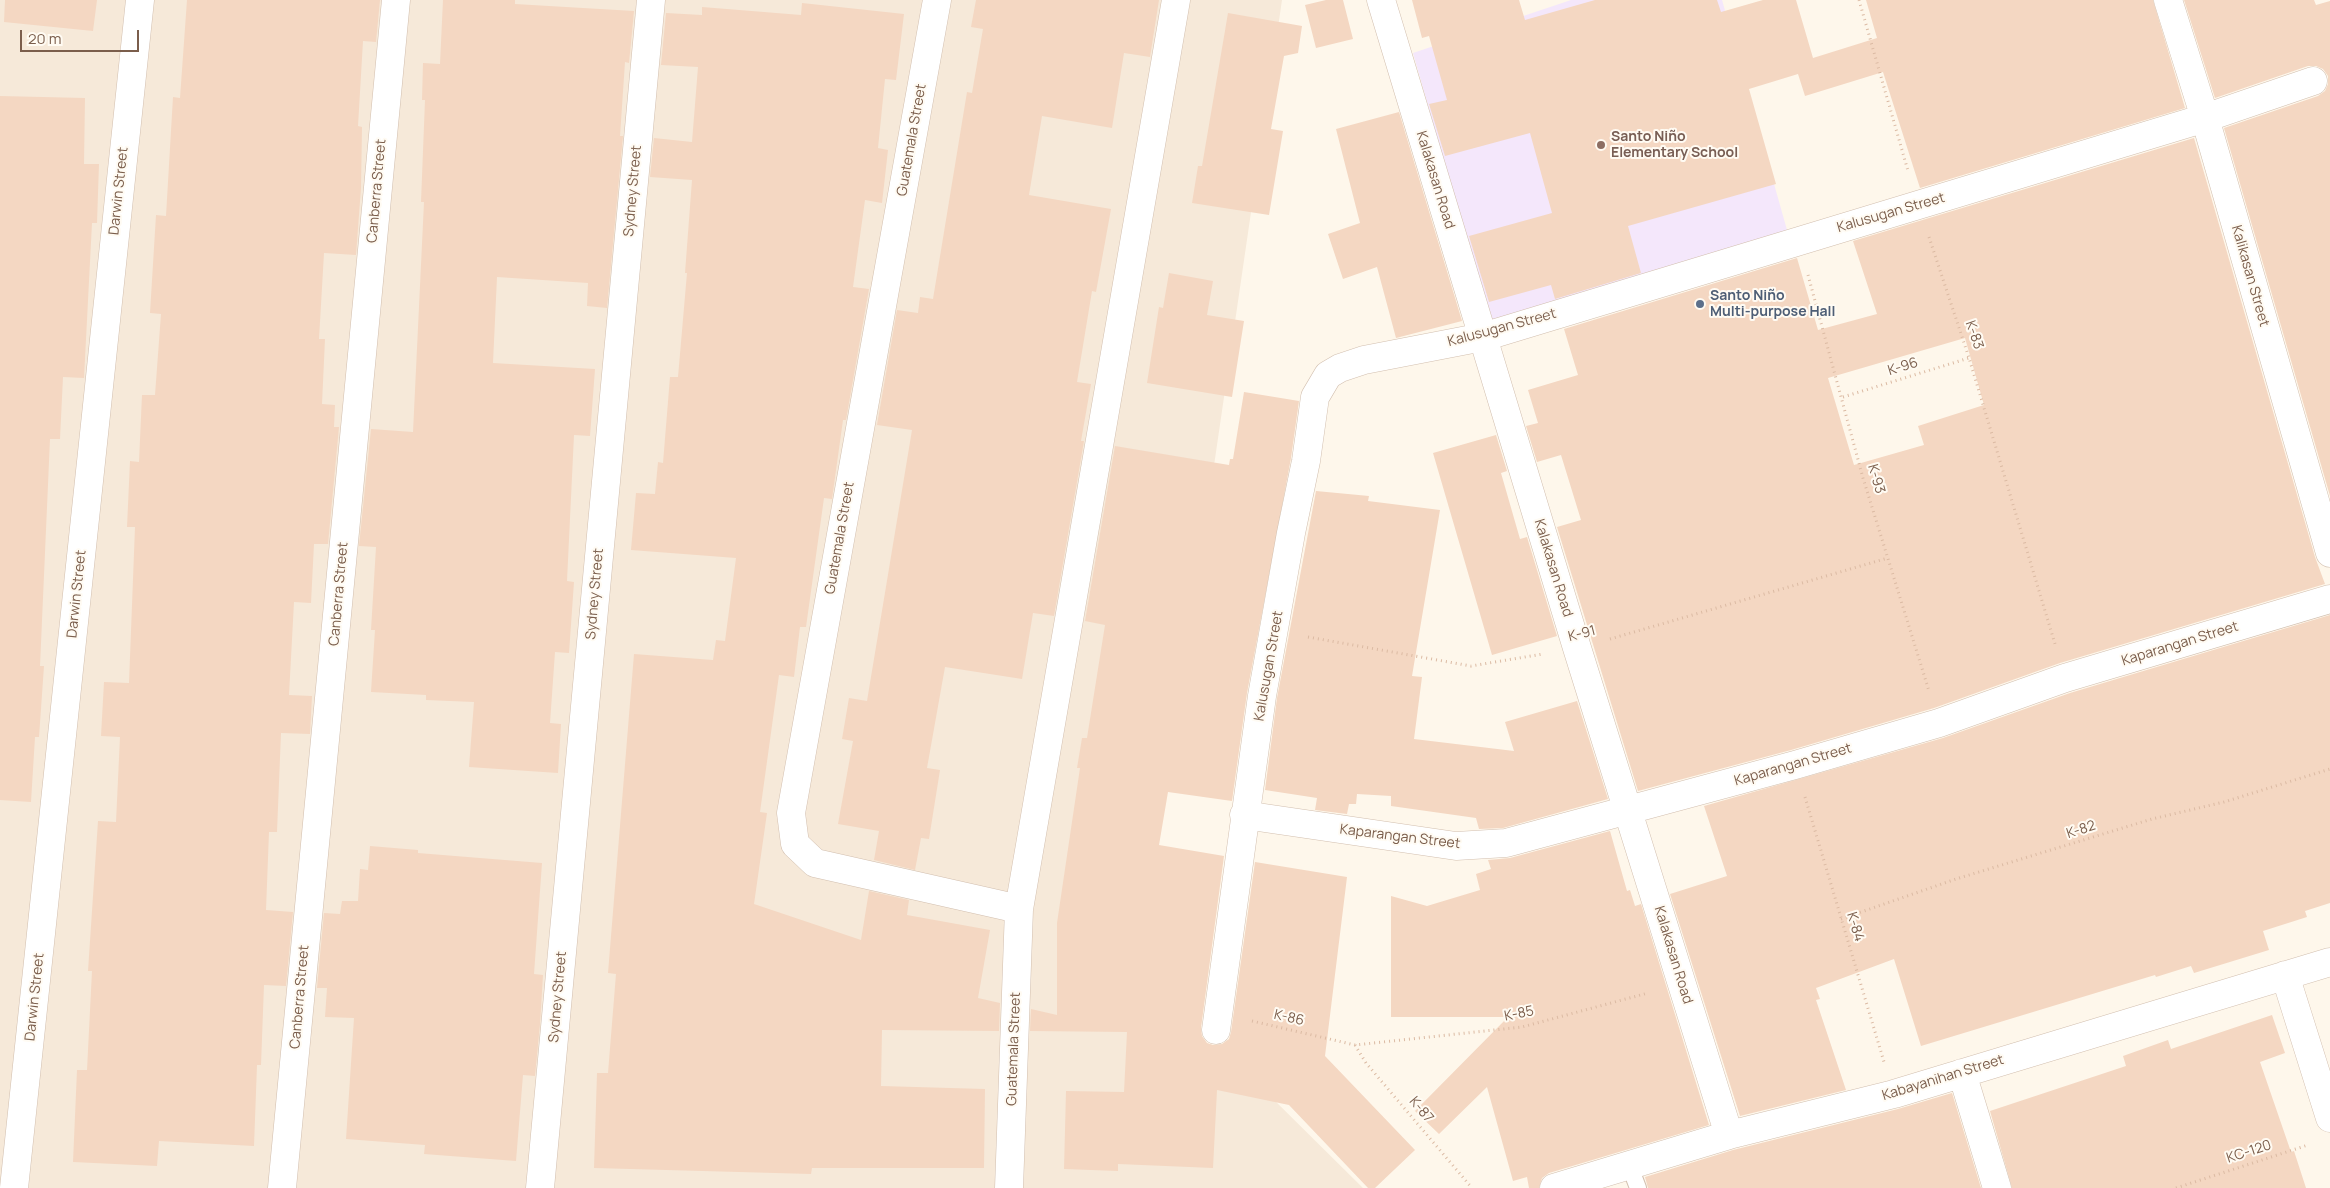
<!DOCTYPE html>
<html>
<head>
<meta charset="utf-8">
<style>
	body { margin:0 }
	#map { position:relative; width:2330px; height:1188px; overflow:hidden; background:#fef7eb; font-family:Manrope,sans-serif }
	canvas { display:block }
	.scale { position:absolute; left:20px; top:30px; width:119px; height:22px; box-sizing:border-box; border:2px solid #7b5e4c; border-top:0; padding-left:6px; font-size:15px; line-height:18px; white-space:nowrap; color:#7b5e4c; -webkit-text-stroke:4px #fffbf3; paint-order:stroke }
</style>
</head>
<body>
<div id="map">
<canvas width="2330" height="1188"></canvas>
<div class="scale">20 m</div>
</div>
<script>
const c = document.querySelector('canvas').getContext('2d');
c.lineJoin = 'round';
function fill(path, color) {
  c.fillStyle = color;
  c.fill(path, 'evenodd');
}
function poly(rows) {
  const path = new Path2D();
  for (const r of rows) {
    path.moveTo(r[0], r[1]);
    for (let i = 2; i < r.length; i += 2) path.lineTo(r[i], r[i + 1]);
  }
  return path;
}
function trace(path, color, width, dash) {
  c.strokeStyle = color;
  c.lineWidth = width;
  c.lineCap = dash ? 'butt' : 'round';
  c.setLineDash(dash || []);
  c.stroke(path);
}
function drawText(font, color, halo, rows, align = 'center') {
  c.font = font + ' Manrope,sans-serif';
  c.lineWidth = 4;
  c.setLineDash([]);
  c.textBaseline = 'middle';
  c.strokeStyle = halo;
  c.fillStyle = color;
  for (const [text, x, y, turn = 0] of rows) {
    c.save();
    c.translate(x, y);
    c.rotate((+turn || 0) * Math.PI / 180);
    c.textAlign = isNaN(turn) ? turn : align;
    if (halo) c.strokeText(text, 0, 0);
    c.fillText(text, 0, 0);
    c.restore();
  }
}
fill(poly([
	[0,0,1282,0,1125,1075,1262,1088,1363,1188,0,1188]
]), '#f6e9d9');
fill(poly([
	[1571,0,1722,0,1789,237,1490,323,1413,53]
]), '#f4e7fb');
fill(poly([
	[5,0,97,0,93,31,4,22],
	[187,0,380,0,376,42,363,41,358,126,362,127,361,188,356,255,324,253,319,339,325,339,322,404,335,405,334,427,339,427,328,544,314,544,311,603,294,602,289,695,312,696,310,734,281,733,277,832,269,832,266,910,293,912,286,986,264,985,261,1065,257,1065,254,1146,159,1141,157,1166,73,1162,77,1070,87,1070,92,971,88,971,98,821,116,822,120,737,101,736,104,682,129,683,135,527,127,527,130,461,139,462,142,395,155,395,161,314,150,313,156,215,166,216,173,97,180,98],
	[443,0,515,0,515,4,634,11,629,63,625,62,620,136,623,136,607,308,587,306,588,283,497,277,493,363,595,369,590,436,574,435,567,581,574,582,569,653,555,652,550,723,561,724,558,773,469,767,474,702,426,700,426,695,371,692,375,630,371,630,376,547,359,546,371,429,413,432,424,202,421,202,425,100,422,100,423,63,440,64],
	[976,0,1159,0,1150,57,1124,53,1112,128,1042,116,1029,195,1111,209,1096,292,1092,291,1077,382,1091,384,1081,441,1084,441,1054,616,1033,613,1022,679,945,667,927,768,940,770,929,839,921,838,915,870,874,860,879,831,838,824,853,741,842,739,849,698,867,701,912,430,877,425,897,310,918,313,920,297,933,299,967,92,972,93,983,29,971,27],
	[1326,0,1343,0,1353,39,1316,48,1305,5],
	[1412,0,1519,0,1525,20,1595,0,1717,0,1721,12,1763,0,1796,0,1813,58,1877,38,1866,0,2153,0,2185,108,1920,188,1883,72,1805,96,1798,74,1749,89,1776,184,1628,226,1641,273,1555,299,1551,285,1489,302,1469,236,1552,213,1530,133,1445,156,1429,104,1447,100,1429,36,1422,38],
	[2184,0,2314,0,2316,5,2330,1,2330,496,2224,128,2318,96,2325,91,2328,84,2328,76,2323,69,2316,66,2308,66,2215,98],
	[802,3,904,14,896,80,885,79,878,148,888,150,882,203,865,200,853,287,869,289,846,420,843,420,832,499,824,498,806,627,800,627,794,677,779,675,760,812,767,813,754,904,861,940,869,891,909,900,907,915,990,930,978,998,1000,1003,999,1031,882,1030,881,1086,985,1089,984,1168,812,1168,811,1174,594,1168,597,1073,608,1073,616,974,608,973,634,654,713,660,716,640,725,641,736,558,631,550,636,493,655,494,658,462,663,463,670,377,678,377,687,273,685,273,692,180,650,177,654,138,692,142,698,67,661,65,666,13,702,15,702,7,801,15],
	[1228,13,1302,26,1298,53,1284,56,1271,129,1283,131,1269,215,1192,203,1198,166,1202,166],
	[0,96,85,98,84,164,99,164,97,223,92,223,84,378,63,377,60,439,50,439,40,666,44,666,39,737,35,737,31,802,0,800],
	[1399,112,1462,321,1396,338,1377,267,1343,279,1328,234,1360,223,1336,129],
	[2194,138,2315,557,2325,584,2060,663,1934,708,1791,750,1638,791,1557,527,1581,520,1561,455,1537,462,1526,426,1538,423,1528,390,1578,375,1564,329,1797,258,1818,330,1877,314,1853,241],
	[1965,338,1984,405,1918,426,1924,445,1854,465,1828,378],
	[1169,273,1213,281,1207,315,1244,321,1232,397,1147,383,1159,307,1163,308],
	[1244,392,1299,401,1291,458,1247,693,1232,801,1168,792,1159,845,1224,856,1201,1028,1202,1036,1207,1043,1213,1045,1222,1044,1229,1039,1231,1032,1255,862,1347,877,1325,1056,1415,1150,1375,1188,1368,1188,1289,1105,1217,1090,1213,1168,1118,1164,1118,1171,1064,1169,1066,1091,1124,1092,1127,1032,1030,1031,1031,1009,1057,1015,1057,923,1080,768,1077,768,1082,738,1087,738,1105,625,1085,621,1115,446,1229,465,1230,459,1233,459],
	[1496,435,1507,471,1501,473,1520,539,1527,537,1557,636,1492,655,1433,453],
	[1316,491,1369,496,1368,501,1440,510,1412,676,1422,677,1414,739,1514,751,1505,722,1577,701,1608,799,1503,828,1479,829,1476,818,1391,806,1391,796,1357,794,1356,804,1349,804,1347,814,1315,810,1317,798,1265,790,1277,698],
	[2330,615,2330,903,2305,911,2307,917,2263,931,2269,950,2194,973,2191,966,2156,977,2155,975,1921,1046,1894,959,1816,988,1820,999,1816,1000,1846,1090,1740,1116,1670,894,1727,876,1704,806,1943,738,2070,693],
	[1610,831,1627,891,1630,890,1635,906,1641,904,1709,1125,1549,1173,1542,1178,1539,1188,1529,1188,1527,1177,1513,1181,1487,1087,1439,1134,1415,1111,1508,1017,1391,1017,1391,896,1427,906,1480,890,1476,874,1491,869,1488,860,1510,858],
	[370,846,418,850,418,853,542,863,534,974,543,975,540,1024,535,1076,523,1075,516,1161,424,1154,425,1145,346,1139,354,1018,325,1017,327,988,317,988,324,913,340,914,342,901,358,901,360,869,368,870],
	[2272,1015,2285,1053,2260,1062,2291,1152,2294,1151,2306,1188,2012,1188,1990,1111,2126,1066,2123,1056,2168,1040,2171,1049],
	[1952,1093,1981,1188,1648,1188,1645,1177,1733,1150,1898,1109]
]), '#f4d7c2');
const service = poly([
	[1629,1164,1638,1188]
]);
const minor = poly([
	[937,0,791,813,795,844,815,863,1019,909],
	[1381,0,1577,648,1729,1135],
	[2168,0,2205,118,2330,553],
	[1244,815,1456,846,1506,843,1795,765,1939,723,2065,678,2330,599],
	[2285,975,2330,1118],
	[1216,1030,1262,696,1291,533,1306,461,1315,397,1328,375,1340,368,1364,360,1483,337,2205,118,2313,81],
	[1962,1073,1997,1188],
	[14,1188,140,0],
	[282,1188,396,0],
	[540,1188,651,0],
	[1009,1188,1019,909,1176,0],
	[1554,1188,1729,1135,1894,1094,2330,962]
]);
trace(service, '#d2bfaf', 18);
trace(minor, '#d2bfaf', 29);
trace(poly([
	[1859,0,1908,171],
	[1929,237,1969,358,2055,644],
	[1808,275,1863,478,1929,691],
	[1843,397,1969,358],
	[1308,637,1471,666,1543,654],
	[1610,639,1888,558],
	[1805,797,1884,1062],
	[1841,919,1956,879,2152,819,2224,802,2330,769],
	[1252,1021,1355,1045,1522,1027,1648,993],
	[1355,1045,1366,1063,1472,1188],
	[2176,1188,2308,1145]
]), '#dbbaa3', 3, [1, 4]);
trace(service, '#fff', 16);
trace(minor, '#fff', 28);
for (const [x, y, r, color] of [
	[1601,145,5,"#8d6e63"],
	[1700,304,5,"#5c6f8a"]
]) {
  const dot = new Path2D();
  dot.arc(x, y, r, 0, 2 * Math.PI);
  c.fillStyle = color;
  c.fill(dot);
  trace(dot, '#fffbf3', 2);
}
drawText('bold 14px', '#785e54', '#fffbf3', [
	["Santo Niño",1611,137],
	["Elementary School",1611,153]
], 'left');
drawText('14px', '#7b5e4c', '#fffbf3', [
	["Guatemala Street",912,140,-80],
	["Kalakasan Road",1435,180,73],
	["Darwin Street",119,191,-84],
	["Canberra Street",377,191,-85],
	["Sydney Street",633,191,-85],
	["Kalusugan Street",1891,213,-16],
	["Kalikasan Street",2250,276,74],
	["Kalusugan Street",1502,328,-15],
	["K-83",1974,335,71],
	["K-96",1903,367,-17],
	["K-93",1876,479,74],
	["Guatemala Street",840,538,-80],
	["Kalakasan Road",1553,568,73],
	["Darwin Street",77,594,-84],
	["Canberra Street",339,594,-85],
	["Sydney Street",595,594,-85],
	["K-91",1582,634,-14],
	["Kaparangan Street",2180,644,-17],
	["Kalusugan Street",1269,666,-80],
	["Kaparangan Street",1793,765,-16],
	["K-82",2081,830,-18],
	["Kaparangan Street",1400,837,7],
	["K-84",1855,927,73],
	["Kalakasan Road",1673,955,73],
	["Darwin Street",35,997,-84],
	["Canberra Street",300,997,-85],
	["Sydney Street",558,997,-85],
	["K-85",1519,1014,-11],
	["K-86",1289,1018,13],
	["Guatemala Street",1014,1049,-88],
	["Kabayanihan Street",1943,1078,-17],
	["K-87",1421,1110,50],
	["KC-120",2249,1152,-18]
]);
drawText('bold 14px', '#4e5e75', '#fffbf3', [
	["Santo Niño",1710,296],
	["Multi-purpose Hall",1710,312]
], 'left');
</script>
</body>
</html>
